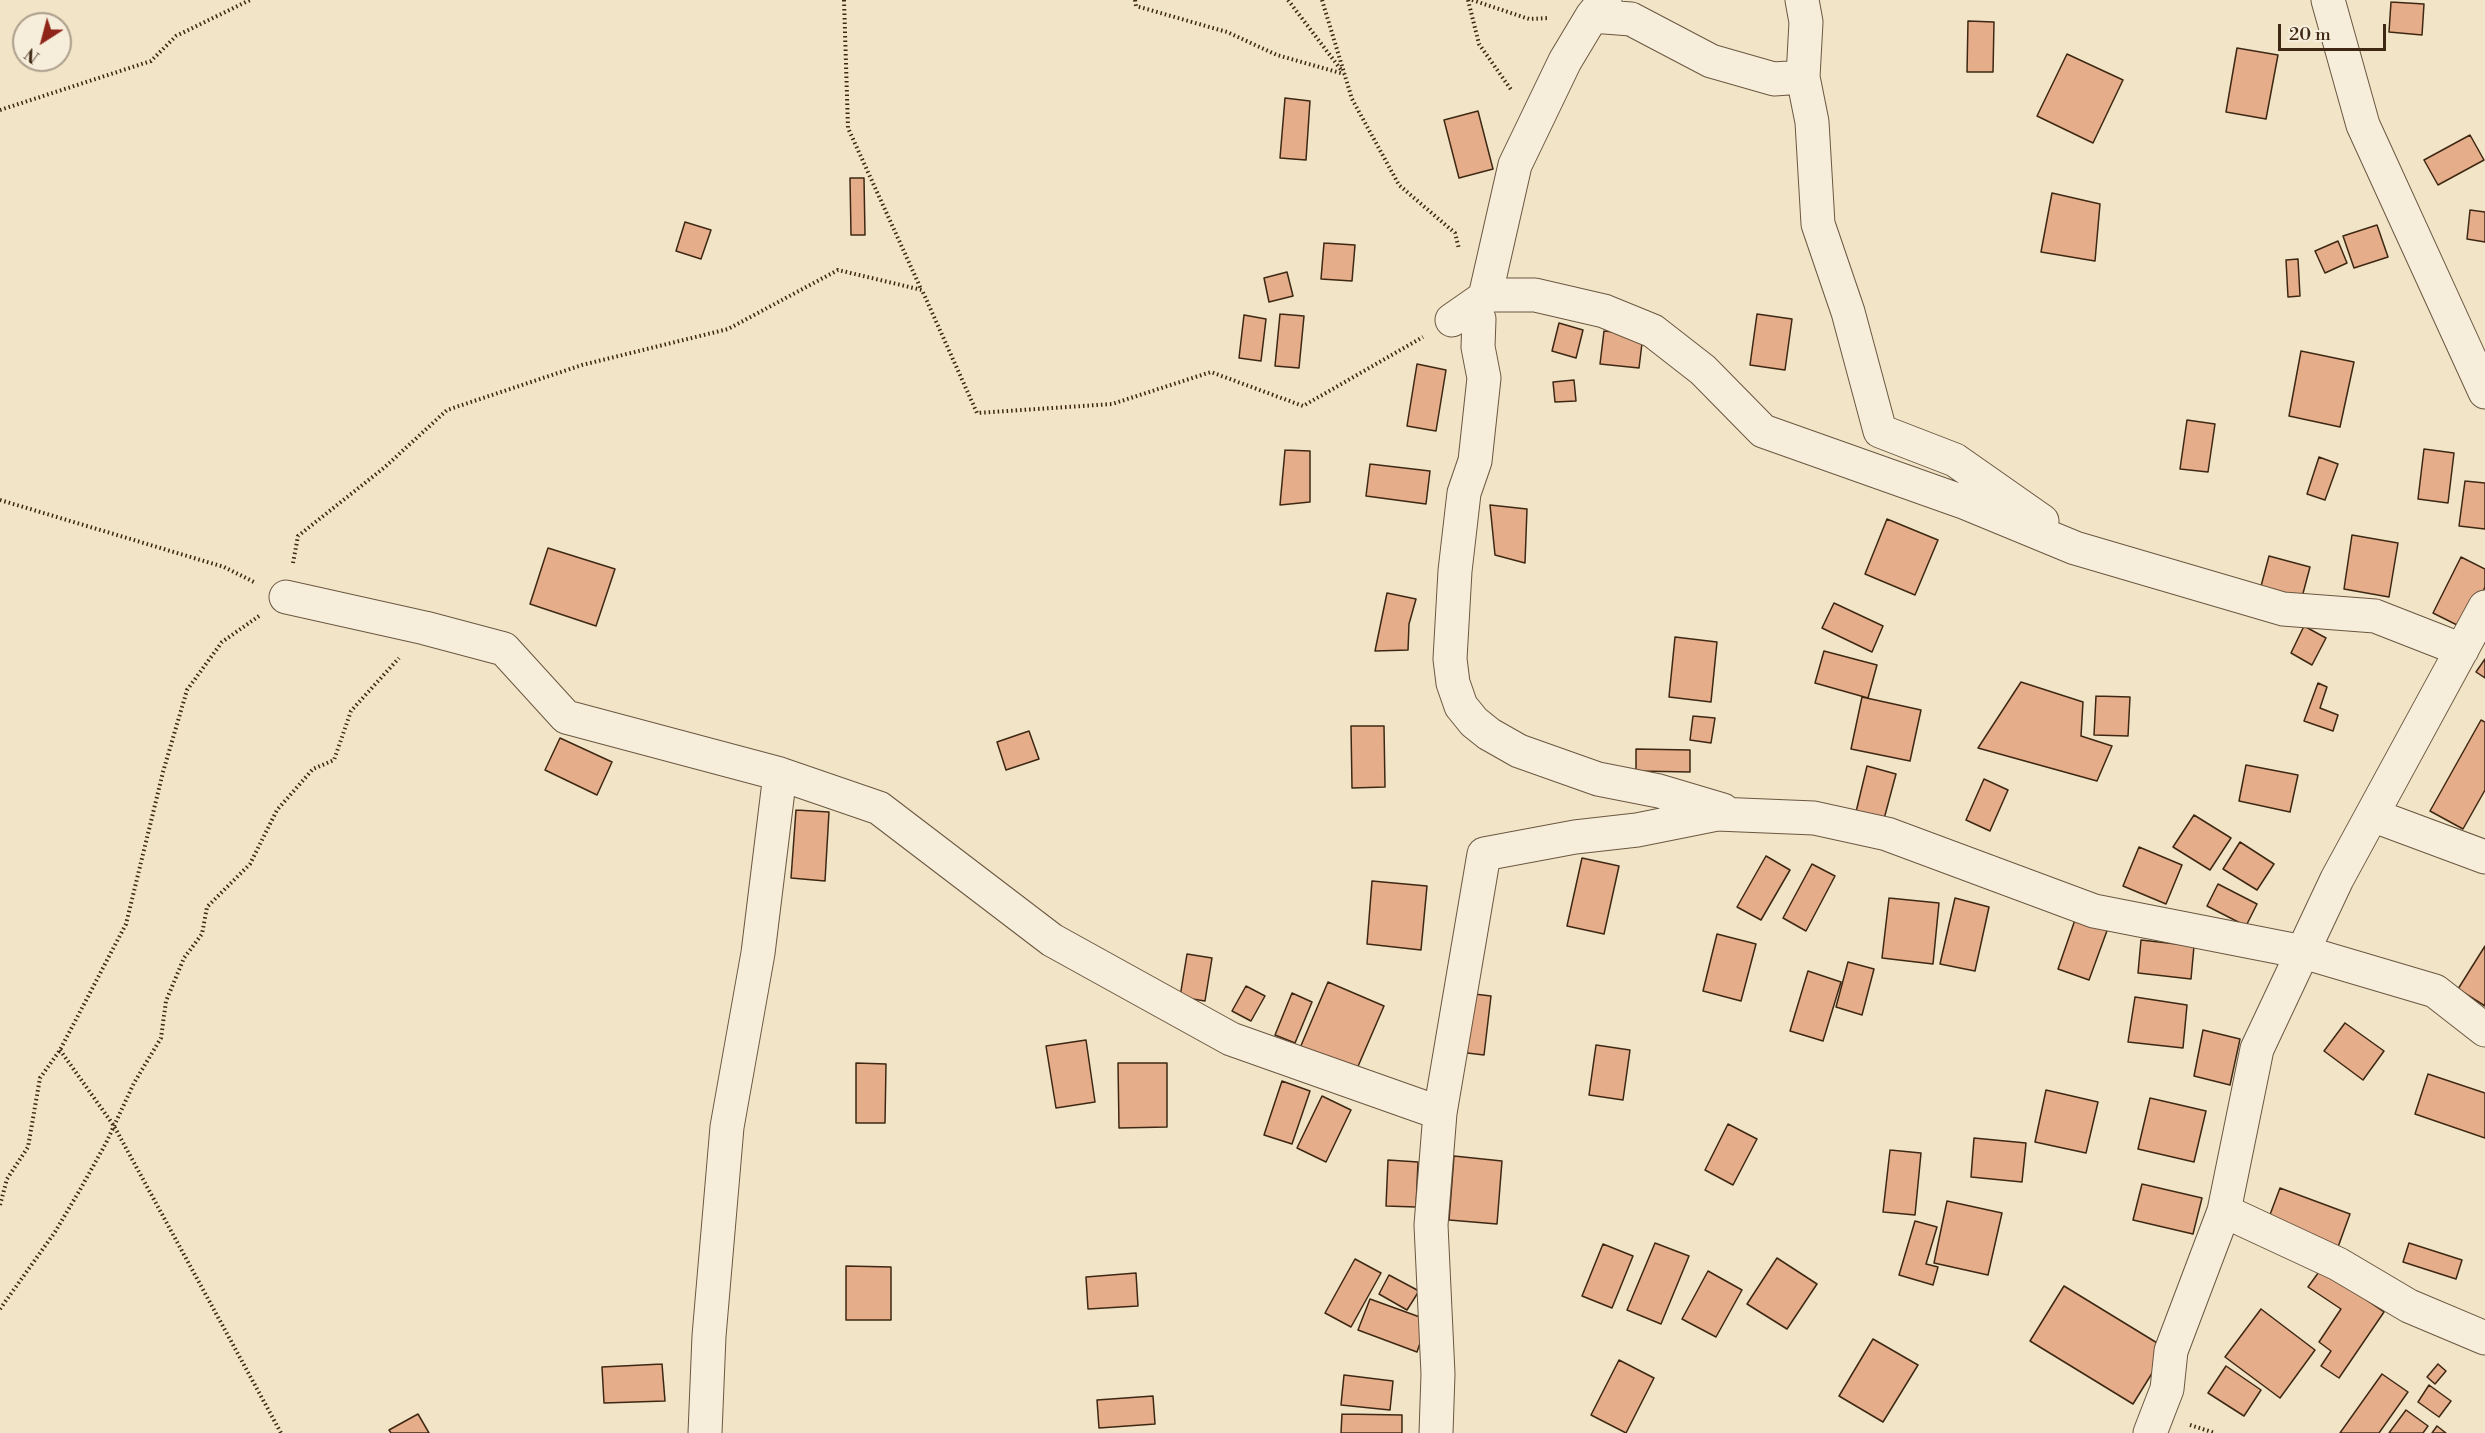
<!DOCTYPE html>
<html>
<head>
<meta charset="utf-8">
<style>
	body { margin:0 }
	#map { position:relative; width:2485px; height:1433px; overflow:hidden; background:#f1e4c7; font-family:"Libre Bodoni",serif }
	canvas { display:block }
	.north { position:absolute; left:12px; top:12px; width:60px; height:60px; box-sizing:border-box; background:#f6eddb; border:2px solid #ac9e8b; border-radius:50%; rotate:216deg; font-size:16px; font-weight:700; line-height:24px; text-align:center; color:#3e2813 }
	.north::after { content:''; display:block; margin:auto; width:21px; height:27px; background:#8f2418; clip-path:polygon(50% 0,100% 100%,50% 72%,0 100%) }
	.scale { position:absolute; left:2278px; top:24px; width:108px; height:27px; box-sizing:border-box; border:3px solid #3e2813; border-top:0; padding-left:8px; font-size:18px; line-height:21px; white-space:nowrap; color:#3e2813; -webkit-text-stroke:4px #f6eddb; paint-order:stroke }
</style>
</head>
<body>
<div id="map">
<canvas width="2485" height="1433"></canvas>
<div class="north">N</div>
<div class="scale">20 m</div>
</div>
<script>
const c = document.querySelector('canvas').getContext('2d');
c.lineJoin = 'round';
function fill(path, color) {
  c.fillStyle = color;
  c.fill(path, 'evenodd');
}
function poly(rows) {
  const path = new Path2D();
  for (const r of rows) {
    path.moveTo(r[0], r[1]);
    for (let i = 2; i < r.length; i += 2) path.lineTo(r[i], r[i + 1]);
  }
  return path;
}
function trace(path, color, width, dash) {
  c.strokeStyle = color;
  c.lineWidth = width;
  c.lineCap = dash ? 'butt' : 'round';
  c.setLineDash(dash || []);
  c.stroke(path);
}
const building = poly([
	[2391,2,2424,4,2422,35,2389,32,2391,2],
	[1968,21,1994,22,1993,72,1967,72,1968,21],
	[2237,48,2278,55,2266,119,2226,112,2237,48],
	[2067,54,2123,80,2093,143,2037,116,2067,54],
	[1285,98,1310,101,1306,160,1280,158,1285,98],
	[1478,111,1493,169,1459,178,1444,120,1478,111],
	[2470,135,2484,160,2438,185,2424,160,2470,135],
	[850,178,864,178,865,235,851,235,850,178],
	[2052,193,2100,204,2095,261,2041,252,2052,193],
	[2470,210,2485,212,2485,242,2467,239,2470,210],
	[685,222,711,230,701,259,676,251,685,222],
	[2377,225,2388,257,2354,268,2343,236,2377,225],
	[2338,241,2347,263,2325,273,2315,251,2338,241],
	[1324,243,1355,245,1352,281,1321,279,1324,243],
	[2298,259,2300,296,2288,297,2286,260,2298,259],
	[1287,272,1293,296,1269,302,1264,278,1287,272],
	[1280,314,1304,316,1299,368,1275,366,1280,314],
	[1757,314,1792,319,1785,370,1750,365,1757,314],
	[1244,315,1266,319,1261,361,1239,358,1244,315],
	[1559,323,1583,330,1576,358,1552,351,1559,323],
	[1604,331,1643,335,1639,368,1600,364,1604,331],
	[2301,351,2354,362,2340,427,2289,416,2301,351],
	[1417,364,1446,370,1436,431,1407,426,1417,364],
	[1574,380,1576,401,1555,402,1553,382,1574,380],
	[2187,420,2215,424,2208,472,2180,469,2187,420],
	[2424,449,2454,453,2448,503,2418,499,2424,449],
	[1285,450,1310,451,1310,502,1280,505,1285,450],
	[2319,457,2338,464,2325,500,2307,494,2319,457],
	[1370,464,1430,471,1426,504,1366,496,1370,464],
	[2465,481,2485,483,2485,529,2459,526,2465,481],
	[1490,505,1527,509,1525,563,1495,555,1490,505],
	[1887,519,1938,540,1915,595,1865,574,1887,519],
	[2352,535,2398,543,2389,597,2344,589,2352,535],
	[548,548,615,569,596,626,530,604,548,548],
	[2269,556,2310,567,2301,601,2260,590,2269,556],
	[2461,557,2485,569,2485,587,2465,629,2433,613,2461,557],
	[1387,593,1416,599,1409,624,1408,650,1375,651,1387,593],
	[1834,603,1883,626,1872,652,1822,628,1834,603],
	[2304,626,2326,638,2312,665,2291,653,2304,626],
	[1675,637,1717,642,1711,702,1669,697,1675,637],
	[1824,651,1877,665,1868,698,1815,683,1824,651],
	[2485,659,2485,678,2476,672,2485,659],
	[2021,682,2083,702,2081,736,2112,746,2097,781,1978,748,2021,682],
	[2318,683,2327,687,2320,708,2338,715,2333,731,2304,721,2318,683],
	[2096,696,2130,697,2128,736,2094,735,2096,696],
	[1862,697,1921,710,1910,761,1851,749,1862,697],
	[1693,716,1715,718,1711,743,1690,740,1693,716],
	[2481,720,2485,722,2485,790,2463,829,2430,811,2481,720],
	[1351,726,1384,726,1385,787,1352,788,1351,726],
	[1029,731,1039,759,1006,770,997,742,1029,731],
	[560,738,612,762,597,795,545,770,560,738],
	[1636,749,1690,750,1690,772,1636,771,1636,749],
	[2246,765,2298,775,2290,812,2239,801,2246,765],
	[1867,766,1896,774,1884,819,1856,812,1867,766],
	[1984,779,2008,790,1990,831,1966,820,1984,779],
	[796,810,829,812,825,881,791,878,796,810],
	[2194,815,2231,838,2210,870,2173,847,2194,815],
	[2240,842,2274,864,2257,890,2223,869,2240,842],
	[2139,847,2182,865,2166,904,2123,886,2139,847],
	[1766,856,1790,870,1761,920,1737,907,1766,856],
	[1582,858,1619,866,1604,934,1567,926,1582,858],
	[1812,864,1835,876,1806,931,1783,918,1812,864],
	[1372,881,1427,886,1421,950,1367,944,1372,881],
	[2218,884,2257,904,2246,926,2207,906,2218,884],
	[1889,898,1939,903,1933,964,1882,958,1889,898],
	[1955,898,1989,907,1975,971,1940,964,1955,898],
	[2076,917,2108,928,2089,980,2058,969,2076,917],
	[1717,934,1756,944,1741,1001,1703,991,1717,934],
	[2141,940,2194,946,2191,979,2138,973,2141,940],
	[2485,946,2485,1006,2458,989,2485,946],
	[1187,954,1212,958,1205,1001,1180,997,1187,954],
	[1848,962,1874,969,1862,1015,1836,1007,1848,962],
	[1808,971,1841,982,1823,1041,1790,1031,1808,971],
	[1328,982,1384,1006,1356,1071,1300,1048,1328,982],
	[1246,986,1265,996,1251,1021,1232,1011,1246,986],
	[1292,993,1312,1002,1295,1043,1275,1035,1292,993],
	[1466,993,1491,996,1484,1055,1459,1052,1466,993],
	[2135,997,2187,1005,2183,1048,2128,1042,2135,997],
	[2345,1023,2384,1051,2363,1080,2324,1051,2345,1023],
	[2203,1030,2240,1039,2230,1085,2194,1076,2203,1030],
	[1086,1040,1095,1102,1056,1108,1046,1046,1086,1040],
	[1596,1045,1630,1050,1623,1100,1589,1095,1596,1045],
	[856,1063,886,1064,885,1123,856,1123,856,1063],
	[1118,1063,1167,1063,1167,1127,1119,1128,1118,1063],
	[2428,1074,2485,1093,2485,1138,2415,1114,2428,1074],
	[1282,1081,1310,1091,1292,1144,1264,1135,1282,1081],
	[2046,1090,2098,1102,2086,1153,2035,1142,2046,1090],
	[1322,1096,1351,1110,1326,1162,1297,1148,1322,1096],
	[2150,1098,2206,1111,2194,1162,2138,1149,2150,1098],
	[1728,1124,1757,1139,1733,1185,1705,1170,1728,1124],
	[1974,1138,2026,1143,2022,1182,1971,1177,1974,1138],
	[1890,1150,1921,1153,1915,1215,1883,1212,1890,1150],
	[1454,1156,1502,1161,1497,1224,1449,1220,1454,1156],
	[1388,1160,1418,1162,1416,1207,1386,1206,1388,1160],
	[2142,1184,2202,1198,2193,1234,2133,1220,2142,1184],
	[2280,1188,2350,1214,2338,1247,2268,1220,2280,1188],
	[1947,1201,2002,1213,1988,1275,1934,1263,1947,1201],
	[1915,1221,1937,1227,1926,1264,1938,1267,1933,1285,1899,1275,1915,1221],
	[1655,1243,1689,1256,1661,1324,1627,1310,1655,1243],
	[2409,1243,2462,1260,2456,1279,2403,1262,2409,1243],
	[1603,1244,1633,1256,1612,1308,1582,1296,1603,1244],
	[1777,1258,1817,1284,1787,1329,1747,1304,1777,1258],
	[1355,1259,1381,1273,1351,1327,1325,1313,1355,1259],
	[846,1266,891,1267,891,1320,846,1320,846,1266],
	[2321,1269,2384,1312,2339,1378,2321,1366,2331,1351,2319,1342,2341,1309,2308,1287,2321,1269],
	[1708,1271,1742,1290,1716,1337,1682,1319,1708,1271],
	[1136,1273,1138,1306,1088,1309,1086,1277,1136,1273],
	[1389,1275,1419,1291,1407,1310,1379,1294,1389,1275],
	[2064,1286,2167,1349,2133,1404,2030,1341,2064,1286],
	[1370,1299,1428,1320,1417,1352,1358,1330,1370,1299],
	[2261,1309,2315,1350,2280,1398,2225,1357,2261,1309],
	[1873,1339,1918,1365,1883,1422,1839,1396,1873,1339],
	[1619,1360,1654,1378,1626,1433,1591,1415,1619,1360],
	[662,1364,665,1401,604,1403,602,1367,662,1364],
	[2438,1364,2446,1371,2435,1384,2427,1377,2438,1364],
	[2226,1366,2261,1390,2244,1416,2208,1393,2226,1366],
	[2382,1374,2408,1392,2379,1433,2340,1433,2382,1374],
	[1344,1375,1393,1381,1390,1410,1341,1405,1344,1375],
	[2429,1385,2451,1401,2439,1417,2418,1402,2429,1385],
	[1153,1396,1155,1424,1099,1428,1097,1400,1153,1396],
	[2406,1410,2428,1426,2423,1433,2389,1433,2406,1410],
	[418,1414,429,1433,391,1433,389,1430,418,1414],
	[1342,1414,1402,1415,1402,1433,1341,1433,1342,1414],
	[2437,1426,2446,1433,2432,1433,2437,1426]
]);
fill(building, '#e5ad8a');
trace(building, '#3e2813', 1.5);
const minor = poly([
	[1802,0,1806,22,1803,77,1812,122,1818,224,1848,312,1880,431,1955,460,2042,521],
	[2328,0,2363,125,2485,392],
	[1592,16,1631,19,1711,61,1774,79,1803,77],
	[1485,297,1515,165,1565,61,1592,16,1605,0],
	[1479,319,1478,347,1484,378,1475,461,1464,493,1455,571,1450,659,1453,683,1461,706,1474,722,1489,734,1519,751,1598,779,1659,791,1723,810],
	[1452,320,1485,297,1493,295,1535,295,1604,311,1653,331,1703,370,1763,431,1966,503,2075,548,2283,609,2375,616,2462,650],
	[286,597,425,628,504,649,566,717,780,774,879,808,1052,940,1231,1039,1440,1113],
	[2372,815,2485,857],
	[2224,1211,2338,1264,2409,1306,2485,1338],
	[705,1433,709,1336,727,1127,758,953,780,774],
	[1436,1433,1438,1374,1431,1225,1440,1113,1484,854,1575,837,1637,830,1717,814,1814,818,1887,834,2094,911,2303,952,2435,991,2485,1030],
	[2150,1433,2167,1389,2171,1351,2224,1211,2257,1049,2337,879,2485,607]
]);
trace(minor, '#6b5740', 35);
trace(poly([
	[844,0,848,128,921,289],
	[1135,0,1136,6,1227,32,1277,55,1344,74],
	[1288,0,1342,71],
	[1322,0,1352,99,1399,185,1455,233,1459,249],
	[1468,0,1479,44,1512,91],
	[1472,0,1529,19,1549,18],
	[0,110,151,61,176,36,250,0],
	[0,500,224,567,256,583],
	[293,563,298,536,385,467,447,410,582,365,728,329,838,270,922,290,977,413,1112,404,1211,372,1303,406,1423,337],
	[60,1050,114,1126,281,1433],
	[0,1205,7,1179,28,1147,40,1078,60,1050,126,924,163,772,187,690,222,642,259,616],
	[0,1309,55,1232,81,1188,106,1143,134,1083,161,1038,166,1001,184,958,202,934,207,907,250,864,277,810,313,769,334,760,351,711,399,658],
	[2190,1425,2215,1433]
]), '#3e2813', 4, [1.5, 3]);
trace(minor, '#f6eddb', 33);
</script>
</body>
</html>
